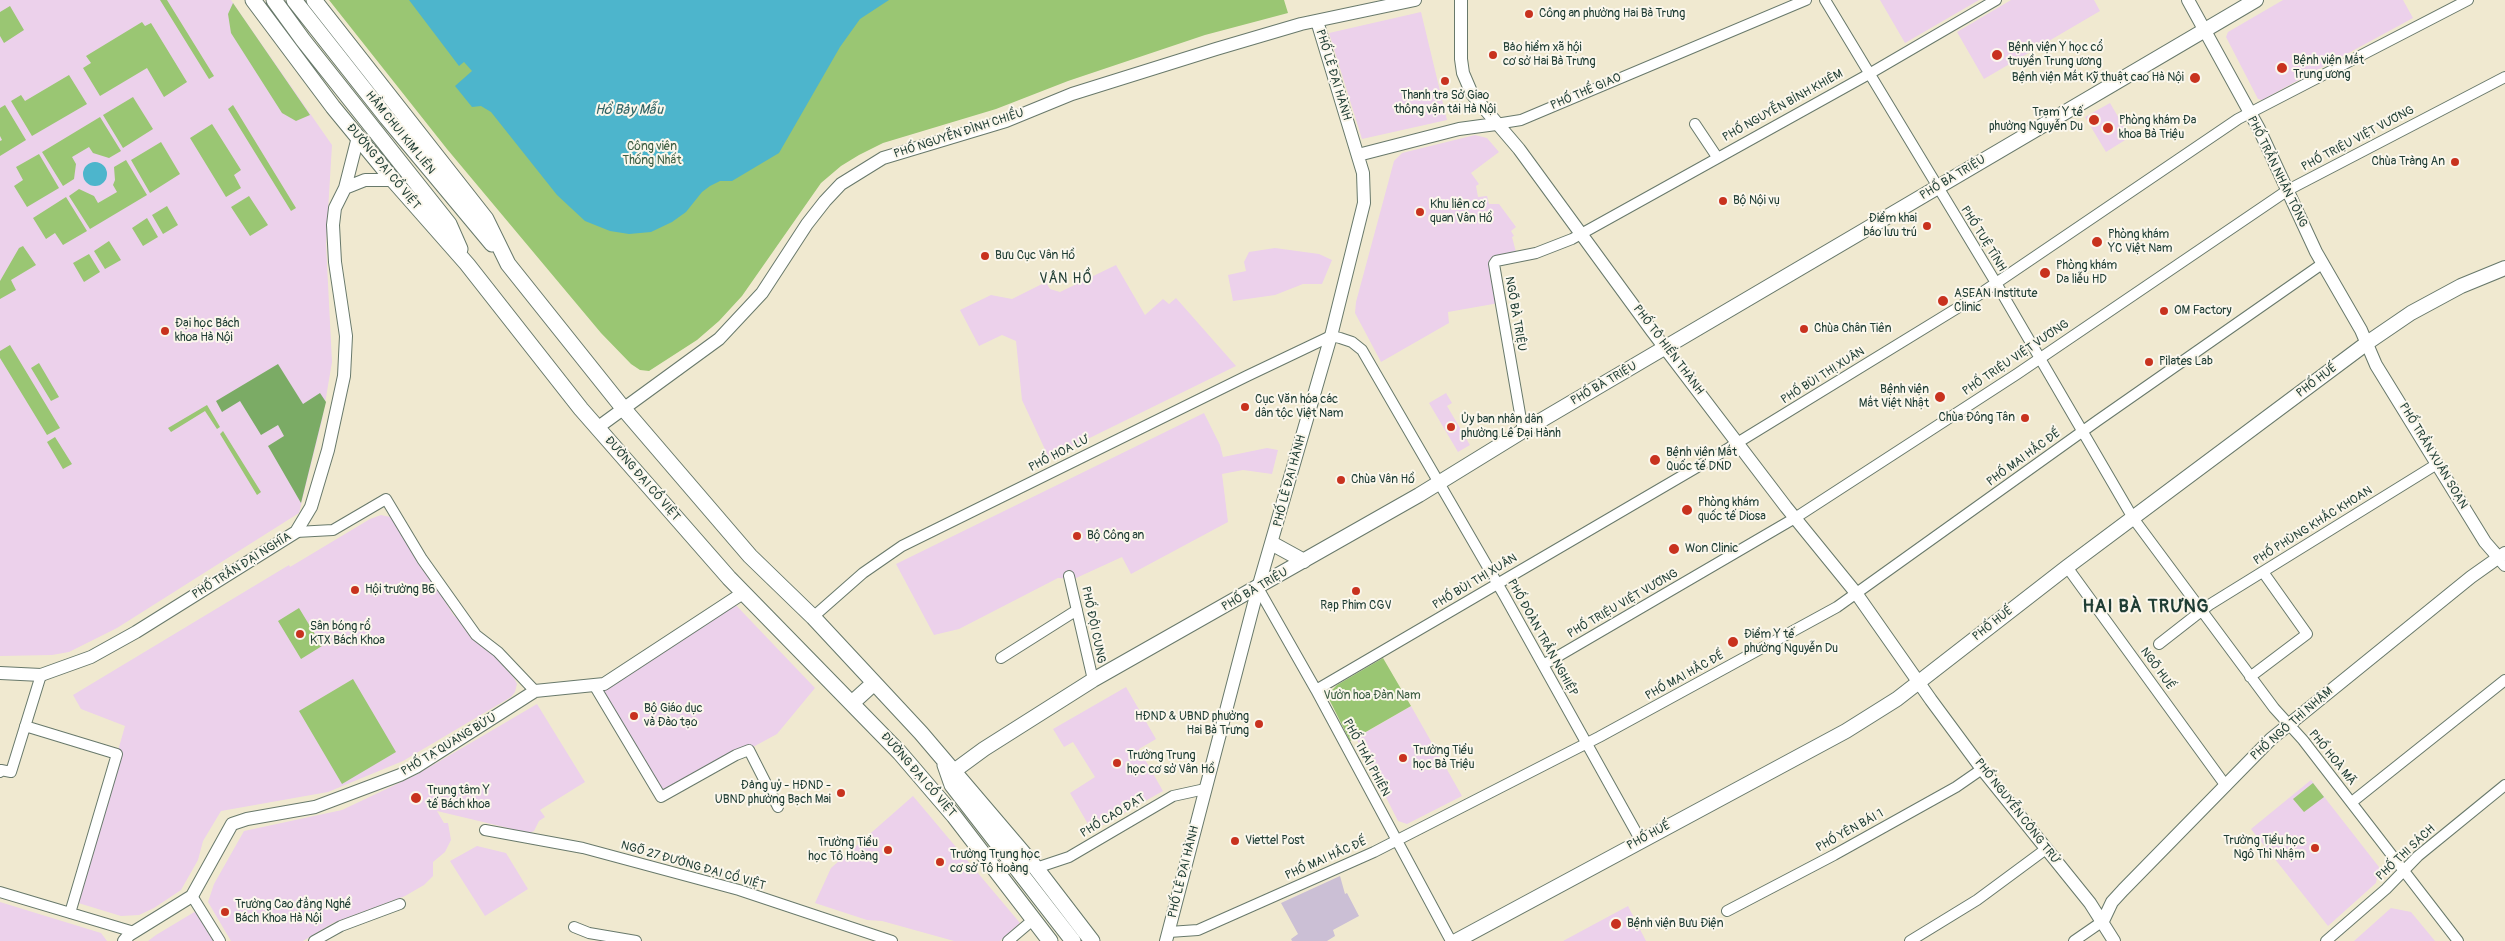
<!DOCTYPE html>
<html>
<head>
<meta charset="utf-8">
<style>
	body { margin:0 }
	canvas { display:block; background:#f0e9d0 }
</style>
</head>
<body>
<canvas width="2505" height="941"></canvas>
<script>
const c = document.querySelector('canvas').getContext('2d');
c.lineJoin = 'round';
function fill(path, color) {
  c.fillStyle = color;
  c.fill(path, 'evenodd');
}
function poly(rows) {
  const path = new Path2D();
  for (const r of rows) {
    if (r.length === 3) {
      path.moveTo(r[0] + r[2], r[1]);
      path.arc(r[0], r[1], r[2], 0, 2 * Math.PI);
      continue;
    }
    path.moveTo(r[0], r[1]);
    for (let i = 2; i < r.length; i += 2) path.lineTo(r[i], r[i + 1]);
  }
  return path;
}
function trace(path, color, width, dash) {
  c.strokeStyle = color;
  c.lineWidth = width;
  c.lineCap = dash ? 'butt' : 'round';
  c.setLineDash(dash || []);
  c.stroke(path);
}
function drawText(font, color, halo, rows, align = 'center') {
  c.font = font + ' Pangolin,sans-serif';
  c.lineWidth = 4;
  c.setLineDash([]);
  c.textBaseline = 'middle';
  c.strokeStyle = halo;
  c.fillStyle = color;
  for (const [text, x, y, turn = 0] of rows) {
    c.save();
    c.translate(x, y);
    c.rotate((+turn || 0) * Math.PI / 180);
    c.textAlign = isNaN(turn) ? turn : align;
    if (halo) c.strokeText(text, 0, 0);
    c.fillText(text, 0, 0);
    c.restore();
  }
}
fill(poly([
	[0,0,231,0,332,145,326,244,332,362,322,421,299,513,117,628,69,652,52,655,0,656],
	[1880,0,1979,0,1905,43],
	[2011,0,2094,0,2100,11,1984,79,1957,32],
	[2283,0,2403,0,2413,18,2262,100,2258,99,2226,37,2228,32],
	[1421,12,1447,120,1362,139,1329,33],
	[2110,103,2130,137,2106,152,2085,117],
	[1475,135,1487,138,1499,152,1471,173,1479,184,1476,186,1478,197,1487,196,1489,204,1499,204,1516,227,1511,231,1514,236,1512,237,1516,252,1490,259,1499,303,1448,312,1449,323,1381,362,1355,313,1356,302,1394,161,1402,153],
	[1275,248,1319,254,1332,260,1322,284,1303,284,1275,295,1233,301,1228,275,1246,271,1244,262,1249,252],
	[1116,265,1145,315,1163,299,1169,304,1176,298,1236,366,1049,458,1022,400,1016,341,1002,335,979,346,960,310,991,295,1012,299,1046,282,1050,289,1060,292],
	[1446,393,1452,403,1447,406,1470,445,1458,452,1429,403],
	[1204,413,1220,445,1223,457,1267,448,1278,450,1272,474,1243,470,1222,474,1228,522,1131,574,1122,557,1074,579,1058,578,959,629,934,635,896,564],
	[381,515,395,518,454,616,459,618,471,638,494,655,514,678,517,684,515,692,511,697,403,761,328,792,221,811,203,841,198,860,181,890,154,908,139,915,121,916,75,902,125,726,81,709,73,695,289,565,290,567,370,519],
	[732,601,815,688,777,734,661,797,594,685],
	[1126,687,1156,739,1139,749,1163,791,1092,831,1070,793,1095,777,1073,742,1064,747,1053,729],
	[537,704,585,782,540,810,545,817,539,821,534,831,529,833,437,811,444,823,448,823,451,840,445,852,433,862,433,876,424,885,405,896,333,923,303,941,231,941,208,902,214,884,244,831,342,810,416,775],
	[1411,706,1462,796,1407,824,1398,821,1356,738],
	[2311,780,2379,867,2376,883,2328,926,2251,829],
	[913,796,1020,923,1000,941,954,941,882,921,867,920,815,903,831,868],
	[477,846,506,853,528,889,485,916,450,861],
	[0,902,101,933,107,941,0,941],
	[1628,906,1646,941,1563,941],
	[2391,908,2411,912,2435,941,2354,941],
	[196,911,215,941,148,941,156,935]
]), '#ecd1eb');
fill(poly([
	[1340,876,1345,894,1347,893,1359,916,1333,930,1335,936,1327,941,1292,941,1291,939,1298,934,1281,903]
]), '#cbbfd5');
fill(poly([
	[160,0,167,0,214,76,209,79],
	[329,0,1284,0,1288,13,1205,35,1068,81,996,109,883,143,859,155,841,166,821,183,742,296,719,321,697,340,649,371,640,370,631,364,601,333,447,149],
	[233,3,308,112,310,115,296,121,282,113,231,33,228,14],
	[10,6,24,30,4,43,0,36,0,12],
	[142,22,145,26,151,23,187,82,164,97,147,68,100,96,83,68,91,63,86,56],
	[69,75,87,104,32,136,11,101,21,95,25,101],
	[133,97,153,129,123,148,103,115],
	[5,105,26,140,0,156,0,141,2,140,0,136,0,108],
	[233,105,296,208,291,211,228,109],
	[100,117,121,151,109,158,93,153,89,147,72,157,76,164,74,179,63,186,42,152],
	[212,124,241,170,234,175,241,188,226,197,190,138],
	[161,142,180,174,150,193,131,160],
	[39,154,59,188,27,207,14,186,23,180,16,167],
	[126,160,147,195,90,229,69,196,79,189,94,196,98,203,117,192,113,185,115,180,114,167],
	[249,196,268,225,250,236,231,207],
	[66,197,87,231,63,245,55,233,46,239,33,218],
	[167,206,178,225,163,234,152,215],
	[147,218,158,237,143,246,132,228],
	[109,241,121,260,105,269,94,251],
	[23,246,36,265,11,280,16,290,0,299,0,281,19,248],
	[89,254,100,272,84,282,73,263],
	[10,345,60,428,47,435,0,358,0,351],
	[39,363,59,397,51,401,31,368],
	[207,405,220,427,217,429,205,411,171,432,168,428],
	[223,431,261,492,257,495,220,434],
	[55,437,72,464,63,469,47,442],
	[299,608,322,646,301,659,278,621],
	[1383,658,1411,706,1350,741,1327,695,1337,685],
	[353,679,396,752,342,784,299,711],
	[2313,783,2324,797,2304,812,2293,799]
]), '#9ac673');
fill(poly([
	[278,364,303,404,320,393,326,402,301,503,268,446,284,436,278,425,261,435,240,401,222,412,216,401]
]), '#7bab65');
fill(poly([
	[409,0,889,0,860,19,840,47,779,153,732,181,720,181,710,186,702,192,686,212,672,222,651,232,629,234,610,231,585,221,557,195,491,112,481,106,472,107,455,86,472,71,464,62,459,66],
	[95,174,12]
]), '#4db5cc');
const minor = poly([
	[1825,0,1996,283,2133,518,2274,708,2303,740,2458,941],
	[1496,124,1521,120,1806,0],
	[1695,124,1717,157],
	[1523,431,1494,264,1496,261,1536,253,1572,239,1869,74,1996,0],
	[296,532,333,530,386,499,422,559,476,635,498,652,535,691],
	[2067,567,2226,786],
	[1069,576,1093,680],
	[1258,588,1316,690,1451,941],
	[813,617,863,573,902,546,1247,376,1331,336,1340,338,1352,342,1362,350,1504,595,1641,841],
	[2159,644,2209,605,2437,464],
	[1001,658,1077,610],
	[1543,665,1795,518,2017,374,2288,190,2505,77],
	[2250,677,2307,634,2263,572],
	[594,685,661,797,736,755,749,750,778,807],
	[1316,690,1711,459,1977,296,2238,119,2468,0],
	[25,726,117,754,70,913],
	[0,772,1,770,11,772,41,675],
	[2352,802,2505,680],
	[485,830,583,848,739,890,892,941],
	[1036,868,1069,857,1173,796,1205,789],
	[0,892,134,932],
	[192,896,220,941],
	[1727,911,1834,855,1956,787,1982,769],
	[574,927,589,933,636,941],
	[1169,932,1198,930,1374,852,1599,737,1837,607,2097,421,2322,264],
	[314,941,341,926,400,904],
	[1008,941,1034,919],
	[1910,941,1977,900,2046,849],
	[2074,941,2103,921],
	[2326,941,2386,889,2418,856,2505,785]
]);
const tertiary = poly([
	[1461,0,1461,59,1463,73,1472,94,1519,149,1652,331,1786,507,1856,593,1931,700,1982,769,2090,903,2114,941],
	[2188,0,2259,129,2316,252,2361,330,2376,365,2485,542,2505,565],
	[1358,155,1459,129,1496,124],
	[345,188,365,180,393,180],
	[597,428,719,339,762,293,807,224,825,201,841,184,883,158,1006,121,1072,94,1216,49,1301,24,1415,0],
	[0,673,41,675,91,657,136,632,296,532,311,507,328,450,344,376,346,336,335,262,333,225,335,208,345,188,358,137],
	[2103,921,2112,902,2123,890,2271,739,2471,577,2505,553],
	[124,941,129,935,192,896,232,824,247,819,315,807,400,775,416,767,535,691,604,684,743,593],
	[1166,941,1258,588,1331,336,1364,203,1363,173,1317,21]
]);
const secondary = poly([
	[1273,544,1304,561],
	[954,771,984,749,1093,680,1419,495,1523,431,2256,0],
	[1456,941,1846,731,1897,699,2067,567,2367,343,2411,313,2461,286,2505,268]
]);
const primary = poly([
	[253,0,333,107,393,180,467,264,581,409,729,578,900,753,954,816,1050,941],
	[274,0,303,40,449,224,460,249],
	[294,0,387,118,492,244],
	[314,0,486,219,508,264,623,408,750,556,813,617,921,733,1036,868,1092,941],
	[852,703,874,683],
	[945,765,952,785,1073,941]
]);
trace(minor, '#68796b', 12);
trace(tertiary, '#68796b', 14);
trace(secondary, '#68796b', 16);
trace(primary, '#68796b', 17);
trace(minor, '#fff', 10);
trace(tertiary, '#fff', 12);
trace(secondary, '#fff', 14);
trace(primary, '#fff', 15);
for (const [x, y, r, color] of [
	[1529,14,5,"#c8321e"],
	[1493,55,5,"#c8321e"],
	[1997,55,6,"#c8321e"],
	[2282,68,6,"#c8321e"],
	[2195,78,6,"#c8321e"],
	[1445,81,5,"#c8321e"],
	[2094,120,6,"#c8321e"],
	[2108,128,6,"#c8321e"],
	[2455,162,5,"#c8321e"],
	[1723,201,5,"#c8321e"],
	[1420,212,5,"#c8321e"],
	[1927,226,5,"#c8321e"],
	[2097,242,6,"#c8321e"],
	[985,256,5,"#c8321e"],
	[2045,273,6,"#c8321e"],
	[1943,301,6,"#c8321e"],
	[2164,311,5,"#c8321e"],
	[1804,329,5,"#c8321e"],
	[165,331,5,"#c8321e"],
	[2149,362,5,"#c8321e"],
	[1940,397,6,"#c8321e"],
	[1245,407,5,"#c8321e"],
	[2025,418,5,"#c8321e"],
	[1451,427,5,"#c8321e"],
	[1655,460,6,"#c8321e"],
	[1341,480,5,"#c8321e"],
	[1687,510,6,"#c8321e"],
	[1077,536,5,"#c8321e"],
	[1674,549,6,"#c8321e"],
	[355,590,5,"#c8321e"],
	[1356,591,5,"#c8321e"],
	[300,634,5,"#c8321e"],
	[1733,642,6,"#c8321e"],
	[634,716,5,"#c8321e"],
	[1259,724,5,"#c8321e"],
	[1403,758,5,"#c8321e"],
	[1117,763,5,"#c8321e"],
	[841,793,5,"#c8321e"],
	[416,798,6,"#c8321e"],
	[1235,841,5,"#c8321e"],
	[2315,848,5,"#c8321e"],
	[888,850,5,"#c8321e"],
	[940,862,5,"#c8321e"],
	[225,912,5,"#c8321e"],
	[1616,924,6,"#c8321e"]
]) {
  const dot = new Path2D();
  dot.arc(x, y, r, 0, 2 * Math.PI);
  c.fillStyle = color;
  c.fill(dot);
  trace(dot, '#fbf7ec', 2);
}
drawText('12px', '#1f3d34', '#fbf7ec', [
	["Công an phường Hai Bà Trưng",1539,14],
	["Bảo hiểm xã hội",1503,48],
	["cơ sở Hai Bà Trưng",1503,62],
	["Bệnh viện Y học cổ",2008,48],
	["truyền Trung ương",2008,62],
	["Bệnh viện Mắt",2293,61],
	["Trung ương",2293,75],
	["Bệnh viện Mắt Kỹ thuật cao Hà Nội",2184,78,"right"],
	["Thanh tra Sở Giao",1445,96,"center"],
	["thông vận tải Hà Nội",1445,110,"center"],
	["Trạm Y tế",2083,113,"right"],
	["phường Nguyễn Du",2083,127,"right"],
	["Phòng khám Đa",2119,121],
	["khoa Bà Triệu",2119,135],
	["Chùa Tràng An",2445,162,"right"],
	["Bộ Nội vụ",1733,201],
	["Khu liên cơ",1430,205],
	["quan Vân Hồ",1430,219],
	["Điểm khai",1917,219,"right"],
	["báo lưu trú",1917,233,"right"],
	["Phòng khám",2108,235],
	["YC Việt Nam",2108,249],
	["Bưu Cục Vân Hồ",995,256],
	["Phòng khám",2056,266],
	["Da liễu HD",2056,280],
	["ASEAN Institute",1954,294],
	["Clinic",1954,308],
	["OM Factory",2174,311],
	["Đại học Bách",175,324],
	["khoa Hà Nội",175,338],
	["Chùa Chân Tiên",1814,329],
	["Pilates Lab",2159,362],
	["Bệnh viện",1929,390,"right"],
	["Mắt Việt Nhật",1929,404,"right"],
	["Cục Văn hóa các",1255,400],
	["dân tộc Việt Nam",1255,414],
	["Chùa Đông Tân",2015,418,"right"],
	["Ủy ban nhân dân",1461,420],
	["phường Lê Đại Hành",1461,434],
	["Bệnh viện Mắt",1666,453],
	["Quốc tế DND",1666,467],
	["Chùa Vân Hồ",1351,480],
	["Phòng khám",1698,503],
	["quốc tế Diosa",1698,517],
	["Bộ Công an",1087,536],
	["Won Clinic",1685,549],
	["Hội trường B6",365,590],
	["Rạp Phim CGV",1356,606,"center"],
	["Sân bóng rổ",310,627],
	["KTX Bách Khoa",310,641],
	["Điểm Y tế",1744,635],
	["phường Nguyễn Du",1744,649],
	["Bộ Giáo dục",644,709],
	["và Đào tạo",644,723],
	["HĐND & UBND phường",1249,717,"right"],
	["Hai Bà Trưng",1249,731,"right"],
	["Trường Tiểu",1413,751],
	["học Bà Triệu",1413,765],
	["Trường Trung",1127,756],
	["học cơ sở Vân Hồ",1127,770],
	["Đảng uỷ - HĐND -",831,786,"right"],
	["UBND phường Bạch Mai",831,800,"right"],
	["Trung tâm Y",427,791],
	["tế Bách khoa",427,805],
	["Viettel Post",1245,841],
	["Trường Tiểu học",2305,841,"right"],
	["Ngô Thì Nhậm",2305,855,"right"],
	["Trường Tiểu",878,843,"right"],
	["học Tô Hoàng",878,857,"right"],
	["Trường Trung học",950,855],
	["cơ sở Tô Hoàng",950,869],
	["Trường Cao đẳng Nghề",235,905],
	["Bách Khoa Hà Nội",235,919],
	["Bệnh viện Bưu Điện",1627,924]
], 'left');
drawText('12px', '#1f3d34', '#fbf7ec', [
	["PHỐ LÊ ĐẠI HÀNH",1333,75,73],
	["PHỐ THỂ GIAO",1586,92,-23],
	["PHỐ NGUYỄN BỈNH KHIÊM",1783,106,-29],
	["HẦM CHUI KIM LIÊN",400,133,51],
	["PHỐ NGUYỄN ĐÌNH CHIỂU",959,134,-18],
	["PHỐ TRIỆU VIỆT VƯƠNG",2358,139,-28],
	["ĐƯỜNG ĐẠI CỒ VIỆT",383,167,50],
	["PHỐ TRẦN NHÂN TÔNG",2277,172,64],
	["PHỐ BÀ TRIỆU",1953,178,-31],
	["PHỐ TUỆ TĨNH",1983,239,58],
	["NGÕ BÀ TRIỆU",1515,314,80],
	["PHỐ TÔ HIẾN THÀNH",1668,350,53],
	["PHỐ TRIỆU VIỆT VƯƠNG",2016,358,-34],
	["PHỐ BÙI THỊ XUÂN",1823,376,-32],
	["PHỐ HUẾ",2317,381,-37],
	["PHỐ BÀ TRIỆU",1604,384,-30],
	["PHỐ HOA LƯ",1059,454,-27],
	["PHỐ TRẦN XUÂN SOẠN",2433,456,59],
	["PHỐ MAI HẮC ĐẾ",2024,458,-36],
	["ĐƯỜNG ĐẠI CỒ VIỆT",642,479,49],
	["PHỐ LÊ ĐẠI HÀNH",1290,481,-75],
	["PHỐ PHÙNG KHẮC KHOAN",2313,526,-32],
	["PHỐ TRẦN ĐẠI NGHĨA",242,566,-32],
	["PHỐ BÙI THỊ XUÂN",1475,582,-31],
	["PHỐ BÀ TRIỆU",1255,590,-30],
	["PHỐ TRIỆU VIỆT VƯƠNG",1623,604,-30],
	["PHỐ HUẾ",1993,624,-38],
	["PHỐ ĐỘI CUNG",1093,625,78],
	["PHỐ ĐOÀN TRẦN NGHIỆP",1542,638,61],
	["NGÕ HUẾ",2157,669,54],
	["PHỐ MAI HẮC ĐẾ",1685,676,-29],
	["PHỐ NGÔ THÌ NHẬM",2292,724,-41],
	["PHỐ TẠ QUANG BỬU",449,745,-31],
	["PHỐ THÁI PHIÊN",1366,758,62],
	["PHỐ HOÀ MÃ",2332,758,51],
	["ĐƯỜNG ĐẠI CỒ VIỆT",918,775,49],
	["PHỐ NGUYỄN CÔNG TRỨ",2017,812,52],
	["PHỐ CAO ĐẠT",1113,816,-31],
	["PHỐ YÊN BÁI 1",1850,831,-29],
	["PHỐ HUẾ",1649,836,-28],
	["PHỐ THI SÁCH",2406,853,-43],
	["PHỐ MAI HẮC ĐẾ",1326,859,-24],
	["NGÕ 27 ĐƯỜNG ĐẠI CỒ VIỆT",693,866,16],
	["PHỐ LÊ ĐẠI HÀNH",1184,872,-76]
]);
drawText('12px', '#3e5f44', '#fbf7ec', [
	["Công viên",652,147],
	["Thống Nhất",652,161],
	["Vườn hoa Đàn Nam",1372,696]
]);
drawText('italic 14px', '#2d6162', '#fbf7ec', [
	["Hồ Bảy Mẫu",629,110]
]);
c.letterSpacing = '1px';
drawText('14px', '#1f3d34', '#fbf7ec', [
	["VÂN HỒ",1066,279]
]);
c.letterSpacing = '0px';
c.letterSpacing = '1px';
drawText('bold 18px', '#1f3d34', '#fbf7ec', [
	["HAI BÀ TRƯNG",2146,607]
]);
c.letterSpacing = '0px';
</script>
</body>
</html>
